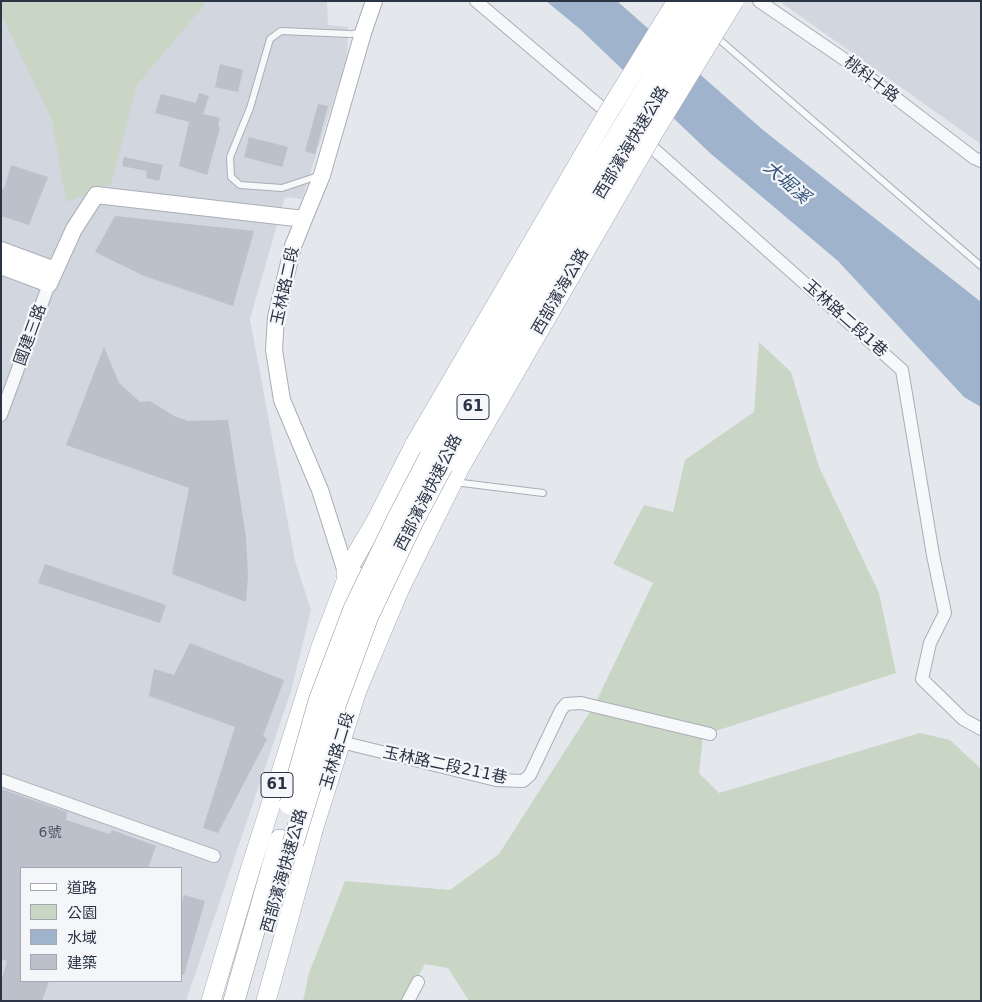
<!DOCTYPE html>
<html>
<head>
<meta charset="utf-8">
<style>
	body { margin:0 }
	#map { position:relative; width:982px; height:1002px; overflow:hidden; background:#e4e7ec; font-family:"DejaVu Sans","Noto Sans TC",sans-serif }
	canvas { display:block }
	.frame { position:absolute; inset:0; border:2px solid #2b3445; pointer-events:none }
	.legend { position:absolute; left:20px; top:867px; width:162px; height:115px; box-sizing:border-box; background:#f4f6f9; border:1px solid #a4a8b1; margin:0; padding:6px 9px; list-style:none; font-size:15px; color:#2b3445 }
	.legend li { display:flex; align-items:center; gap:10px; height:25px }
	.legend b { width:25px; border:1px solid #a4a8b1 }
</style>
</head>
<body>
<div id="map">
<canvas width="982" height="1002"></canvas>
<div class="frame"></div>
<ul class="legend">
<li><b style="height:6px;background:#fff"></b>道路</li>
<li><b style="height:14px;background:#c9d6c5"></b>公園</li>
<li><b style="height:14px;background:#9fb4cc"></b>水域</li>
<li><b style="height:14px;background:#bbc0ca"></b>建築</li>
</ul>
</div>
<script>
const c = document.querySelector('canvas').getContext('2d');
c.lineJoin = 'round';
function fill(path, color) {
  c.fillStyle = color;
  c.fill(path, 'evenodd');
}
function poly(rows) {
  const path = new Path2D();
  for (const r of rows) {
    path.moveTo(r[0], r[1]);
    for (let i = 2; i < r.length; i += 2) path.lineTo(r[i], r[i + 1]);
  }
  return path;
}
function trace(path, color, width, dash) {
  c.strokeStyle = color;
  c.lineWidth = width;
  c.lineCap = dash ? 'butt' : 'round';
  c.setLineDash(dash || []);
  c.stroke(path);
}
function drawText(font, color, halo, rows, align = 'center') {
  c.font = font + ' "DejaVu Sans","Noto Sans TC",sans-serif';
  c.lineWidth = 4.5;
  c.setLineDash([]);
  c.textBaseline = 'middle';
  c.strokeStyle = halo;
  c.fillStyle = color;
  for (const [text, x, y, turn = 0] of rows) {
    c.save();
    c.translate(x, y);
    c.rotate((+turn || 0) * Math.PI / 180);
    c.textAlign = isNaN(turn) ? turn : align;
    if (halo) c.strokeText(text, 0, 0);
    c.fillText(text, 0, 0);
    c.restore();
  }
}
fill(poly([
	[1,1,327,1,328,25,348,27,347,58,302,199,285,197,250,319,295,561,311,610,291,691,186,1001,1,1001],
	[21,868,181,868,181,981,21,981],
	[779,1,981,1,981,144]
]), '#d2d6de');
fill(poly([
	[1,1,204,1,204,5,137,85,111,184,66,202,52,120,1,14],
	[759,342,791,372,819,467,879,593,896,673,703,735,699,773,719,793,920,733,950,740,981,769,981,1001,469,1001,448,968,425,964,404,1001,303,1001,309,973,345,881,450,890,499,854,595,704,653,583,613,564,644,505,673,512,685,460,754,412]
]), '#c9d6c5');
fill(poly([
	[546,1,617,1,763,130,981,302,981,407,964,397,838,261,710,153,580,29]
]), '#9fb4cc');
fill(poly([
	[220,64,243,70,238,92,215,87],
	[199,93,209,96,203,114,220,118,218,126,220,128,207,175,179,166,189,122,155,113,161,94,196,103],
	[318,104,328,106,315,154,305,151],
	[249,137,288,147,282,167,244,157],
	[124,157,163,165,159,181,146,178,147,171,122,166],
	[11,165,48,177,29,225,1,216,1,189,4,189],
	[115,216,254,231,233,306,144,276,95,252],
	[104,347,119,383,140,402,150,401,174,416,188,421,228,420,246,538,248,575,246,602,172,574,189,488,66,445],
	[45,564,166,605,160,623,38,583],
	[190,643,284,680,263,736,267,739,218,833,203,828,235,727,149,696,154,669,174,675],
	[1,789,67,812,66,820,110,834,112,830,156,846,148,868,21,868,21,981,49,981,42,1001,1,1001,1,981,7,961,1,959],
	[184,895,205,901,184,975,181,974,181,906]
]), '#bbc0ca');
const lane = poly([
	[714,35,981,266],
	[318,176,282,188,240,185,231,177,230,157,250,108,270,39,281,31,350,34,363,33],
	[454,482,543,493]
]);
const street = poly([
	[476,1,608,113],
	[759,1,854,66,974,158,981,161],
	[647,143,902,370,933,555,945,613,930,643,922,679,963,719,981,729],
	[1,415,49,284],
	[341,742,496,780,523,781,530,775,561,710,566,704,581,703,710,734],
	[1,780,214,856],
	[408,1001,418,982]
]);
const secondary = poly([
	[374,1,363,33,322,175,293,246,276,317,274,350,282,400,320,490,346,572,379,581],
	[1,250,55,270],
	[1,266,49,284,74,229,96,195,304,219]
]);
const primary = poly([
	[211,1001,250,870,321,647,347,579,346,572,376,521,415,444],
	[266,1001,314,827,357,690,400,588,460,467]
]);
const highway = poly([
	[234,1001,280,840]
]);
trace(lane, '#a9aeb7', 8);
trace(street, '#a9aeb7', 14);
trace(secondary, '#a9aeb7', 18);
trace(primary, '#a3abb8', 20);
trace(highway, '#8b94a3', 22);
trace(lane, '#f7f8fa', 6);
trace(street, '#f7f8fa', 12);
trace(secondary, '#fff', 16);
trace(primary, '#fff', 19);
trace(highway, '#fff', 21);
const primaryBridge = poly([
	[415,444,608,113,677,1],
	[460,467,655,130,734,1]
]);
const highwayBridge = poly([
	[290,804,319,701,354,609,399,516,462,395,699,1],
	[293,843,336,703,368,616,413,521,475,404,717,1]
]);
trace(primaryBridge, '#a3abb8', 20, []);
trace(highwayBridge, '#8b94a3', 22, []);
trace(primaryBridge, '#fff', 19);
trace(highwayBridge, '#fff', 21);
drawText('14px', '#4f5766', null, [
	["6號",50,833]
]);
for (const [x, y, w] of [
	[473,407,32],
	[277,785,32]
]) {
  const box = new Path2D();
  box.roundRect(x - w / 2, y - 12.5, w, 25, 4);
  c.fillStyle = '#f4f6f9';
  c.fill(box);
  trace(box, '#2b3445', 1);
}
drawText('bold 15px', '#2b3445', null, [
	["61",473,407],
	["61",277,785]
]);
drawText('16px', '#2b3445', '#f4f6f9', [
	["桃科十路",871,80,37],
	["西部濱海快速公路",632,143,-59],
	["玉林路二段",286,286,-78],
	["西部濱海公路",561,292,-60],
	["玉林路二段1巷",845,319,42],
	["國建三路",31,335,-70],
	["西部濱海快速公路",429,493,-63],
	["玉林路二段",338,751,-73],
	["玉林路二段211巷",445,766,12],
	["西部濱海快速公路",285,871,-74]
]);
drawText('italic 18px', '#34527a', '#f4f6f9', [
	["大堀溪",786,183,41]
]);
</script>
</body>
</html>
